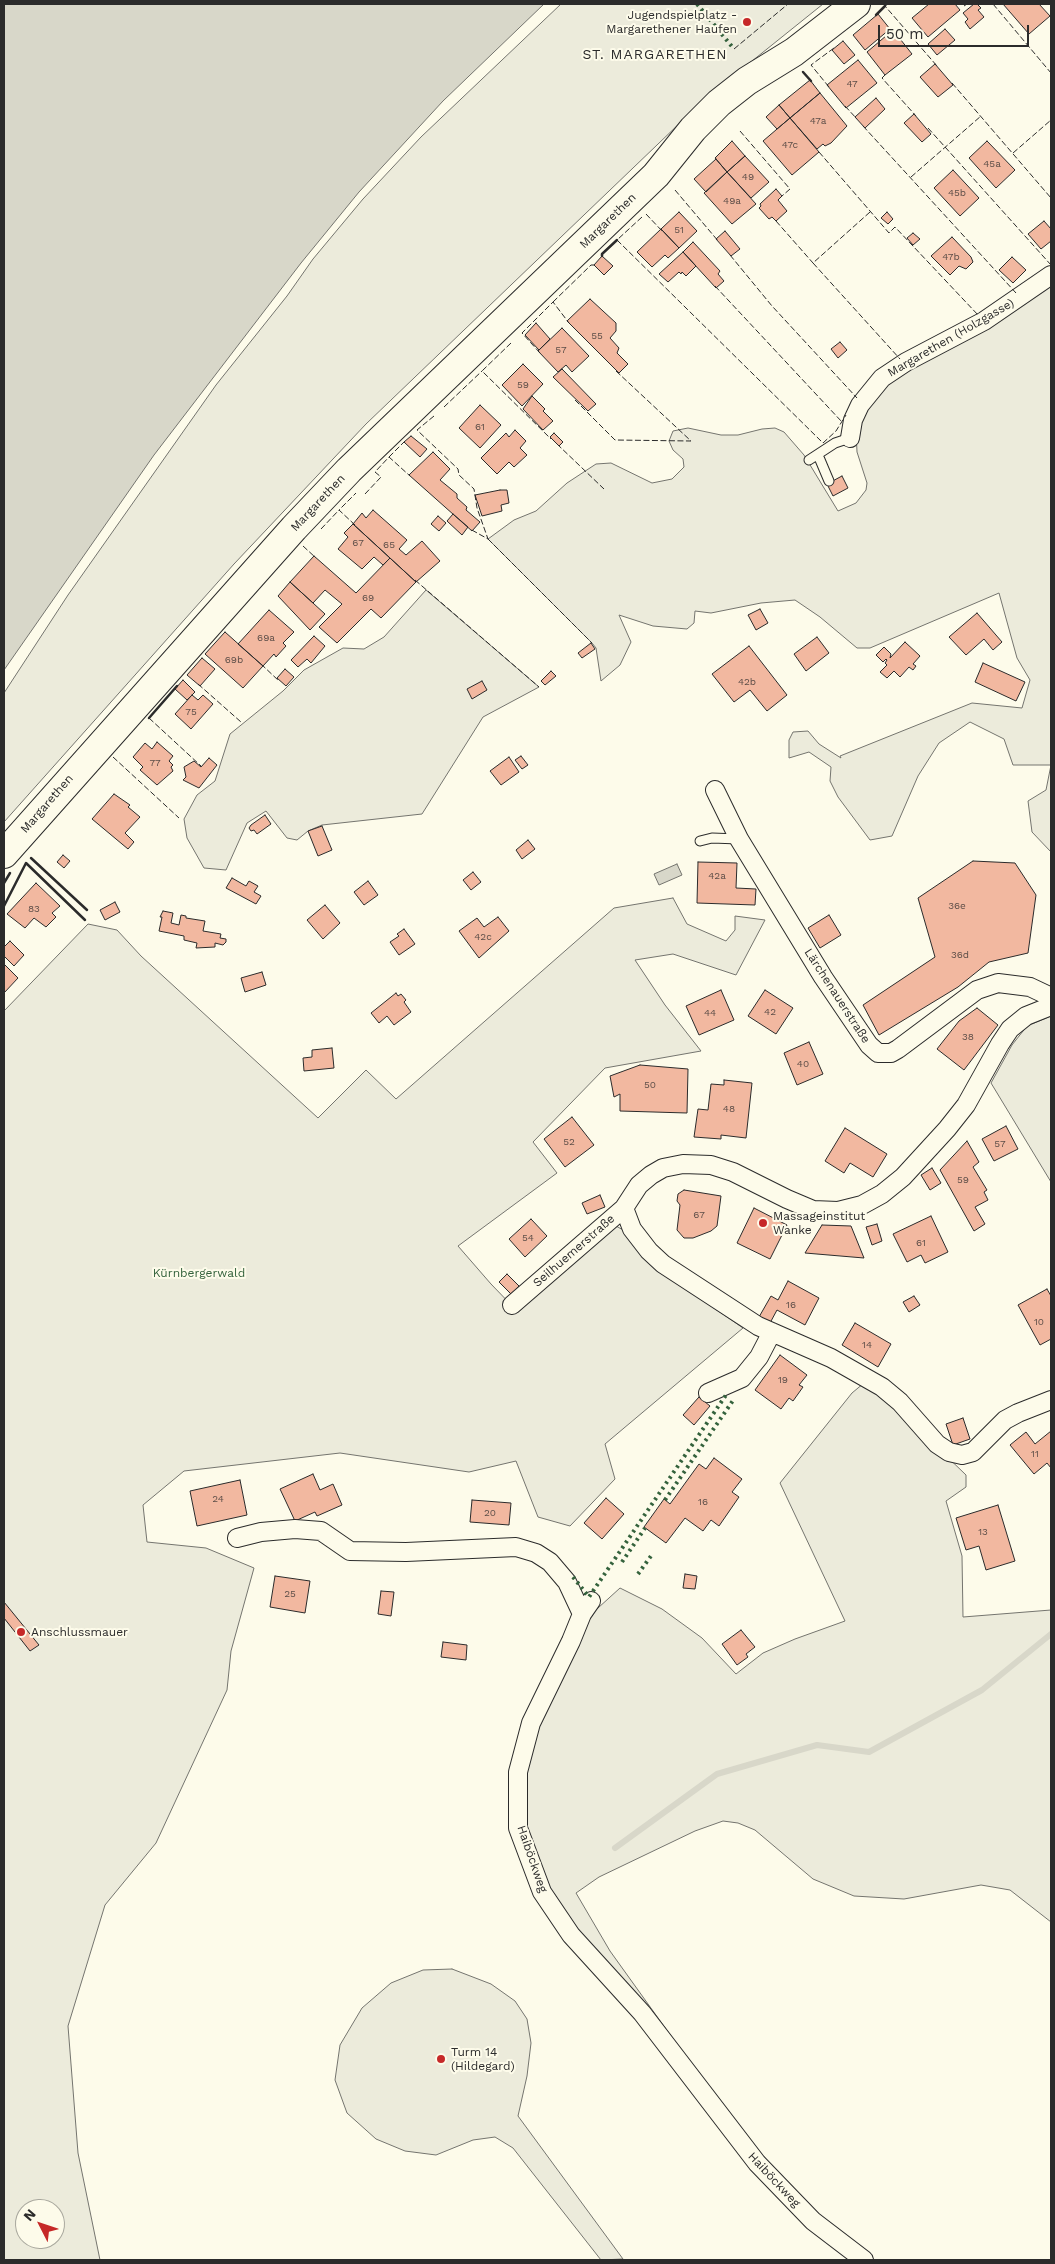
<!DOCTYPE html>
<html>
<head>
<meta charset="utf-8">
<style>
	body { margin:0 }
	#map { position:relative; width:1055px; height:2264px; overflow:hidden; background:#fdfbea; font-family:"Work Sans",sans-serif }
	canvas { display:block }
	.frame { position:absolute; inset:0; border:5px solid #2b2b2b; pointer-events:none }
	.north { position:absolute; left:15px; top:2199px; width:50px; height:50px; box-sizing:border-box; background:#fdfbea; border:1px solid #a9a89e; border-radius:50%; rotate:311deg; font-size:14px; font-weight:700; line-height:20px; text-align:center; color:#2b2b2b }
	.north::after { content:''; display:block; margin:auto; width:18px; height:22px; background:#c62828; clip-path:polygon(50% 0,100% 100%,50% 72%,0 100%) }
	.scale { position:absolute; left:878px; top:25px; width:151px; height:22px; box-sizing:border-box; border:2px solid #2b2b2b; border-top:0; padding-left:6px; font-size:15px; line-height:18px; white-space:nowrap; color:#2b2b2b; -webkit-text-stroke:4px #fdfbea; paint-order:stroke }
</style>
</head>
<body>
<div id="map">
<canvas width="1055" height="2264"></canvas>
<div class="frame"></div>
<div class="north">N</div>
<div class="scale">50 m</div>
</div>
<script>
const c = document.querySelector('canvas').getContext('2d');
c.lineJoin = 'round';
function fill(path, color) {
  c.fillStyle = color;
  c.fill(path, 'evenodd');
}
function poly(rows) {
  const path = new Path2D();
  for (const r of rows) {
    path.moveTo(r[0], r[1]);
    for (let i = 2; i < r.length; i += 2) path.lineTo(r[i], r[i + 1]);
  }
  return path;
}
function trace(path, color, width, dash) {
  c.strokeStyle = color;
  c.lineWidth = width;
  c.lineCap = dash ? 'butt' : 'round';
  c.setLineDash(dash || []);
  c.stroke(path);
}
function drawText(font, color, halo, rows, align = 'center') {
  c.font = font + ' "Work Sans",sans-serif';
  c.lineWidth = 4;
  c.setLineDash([]);
  c.textBaseline = 'middle';
  c.strokeStyle = halo;
  c.fillStyle = color;
  for (const [text, x, y, turn = 0] of rows) {
    c.save();
    c.translate(x, y);
    c.rotate((+turn || 0) * Math.PI / 180);
    c.textAlign = isNaN(turn) ? turn : align;
    if (halo) c.strokeText(text, 0, 0);
    c.fillText(text, 0, 0);
    c.restore();
  }
}
const green = poly([
	[561,4,823,4,706,98,366,424,234,564,4,822,4,693,68,595,216,385,287,296,313,259,363,199,421,137,561,4],
	[1051,283,1051,852,1032,832,1028,801,1046,790,1051,765,1013,765,1004,739,970,722,939,743,918,776,892,836,870,840,838,797,830,781,831,767,809,752,789,758,789,740,793,732,808,731,819,744,841,758,840,756,972,703,1022,708,1030,680,1017,658,999,593,870,648,857,648,820,617,795,600,761,603,711,613,695,611,694,623,687,629,653,626,619,615,631,642,620,665,601,681,596,648,592,643,488,539,514,520,536,511,567,483,596,464,611,463,652,483,672,479,684,467,683,459,673,450,669,441,673,431,688,428,721,435,738,435,762,429,775,428,784,432,804,455,838,511,856,503,866,490,867,483,857,452,856,431,881,384,1051,283],
	[426,590,539,687,483,717,422,814,322,825,308,831,297,840,287,838,266,811,247,823,226,870,204,868,187,838,184,819,197,795,215,781,230,734,283,691,304,670,343,648,364,649,384,637,426,590],
	[673,898,687,924,726,941,735,930,735,916,765,920,736,975,673,954,635,960,665,1005,701,1051,605,1068,533,1142,557,1173,458,1246,491,1284,518,1312,610,1229,616,1226,625,1231,653,1266,743,1328,605,1444,615,1479,570,1526,538,1517,516,1461,469,1472,340,1453,184,1471,143,1505,147,1542,206,1548,254,1568,231,1651,227,1690,156,1843,105,1905,68,2026,78,2153,100,2260,4,2260,4,1011,88,924,117,930,141,956,318,1118,366,1070,396,1099,614,908,673,898],
	[25,2209,55,2209,55,2239,25,2239,25,2209],
	[1051,1016,1051,1182,991,1083,1012,1045,1027,1026,1051,1016],
	[864,1383,876,1388,966,1475,966,1487,946,1501,962,1556,963,1617,1051,1610,1051,1922,1010,1890,981,1885,904,1899,854,1896,813,1879,755,1830,738,1823,723,1821,695,1831,599,1877,576,1893,610,1951,704,2082,601,1961,549,1894,526,1833,527,1753,587,1618,620,1588,662,1609,702,1638,736,1674,763,1653,795,1639,845,1621,780,1483,852,1393,864,1383],
	[452,1969,491,1984,515,2001,527,2019,531,2043,527,2076,518,2116,623,2259,601,2260,513,2148,495,2137,473,2140,436,2155,405,2151,376,2139,347,2113,335,2080,340,2045,362,2008,391,1983,423,1970,452,1969]
]);
fill(green, '#ecebdb');
trace(green, '#74746e', 1);
const water = poly([
	[4,4,544,4,443,101,359,192,301,263,154,455,4,670,4,4],
	[677,864,682,875,659,885,654,874,677,864]
]);
fill(water, '#d8d7c9');
trace(water, '#74746e', 1);
trace(poly([
	[615,1848,717,1774,817,1745,869,1752,982,1690,1051,1634]
]), '#d8d7c9', 6);
const building = poly([
	[929,4,955,4,960,10,928,37,912,18,929,4],
	[974,4,977,4,981,8,978,10,984,17,970,29,965,22,968,19,963,13,974,4],
	[1003,4,1039,4,1050,16,1029,34,1003,4],
	[878,14,890,29,865,50,853,35,878,14],
	[945,29,955,40,937,55,928,44,945,29],
	[893,30,912,54,885,75,867,52,893,30],
	[843,41,855,55,844,64,832,50,843,41],
	[858,60,877,83,846,108,827,85,858,60],
	[935,64,953,85,938,97,920,77,935,64],
	[810,80,820,93,790,118,779,105,810,80],
	[820,93,847,126,831,143,825,146,823,144,817,149,790,118,820,93],
	[876,98,885,109,865,128,855,117,876,98],
	[779,105,790,118,777,129,766,117,779,105],
	[914,114,931,134,922,142,904,123,914,114],
	[790,118,819,152,792,175,763,141,790,118],
	[732,141,745,156,727,172,715,158,732,141],
	[987,141,1015,170,996,188,969,158,987,141],
	[745,156,769,182,751,198,727,172,745,156],
	[716,159,727,172,706,192,694,179,716,159],
	[953,170,979,198,960,216,934,188,953,170],
	[727,172,756,204,732,224,704,193,727,172],
	[776,189,782,196,778,200,787,211,776,221,772,217,769,219,759,208,761,206,760,204,776,189],
	[679,212,697,231,679,248,661,229,679,212],
	[887,212,893,219,888,224,881,218,887,212],
	[1044,221,1051,229,1051,241,1041,249,1028,234,1044,221],
	[661,229,679,248,668,258,665,255,652,267,637,252,661,229],
	[725,231,740,249,731,256,716,239,725,231],
	[913,233,920,239,913,245,907,238,913,233],
	[952,237,971,257,973,262,966,269,959,266,950,275,931,256,952,237],
	[693,242,720,271,718,274,724,281,716,288,683,252,693,242],
	[683,252,696,266,686,276,682,272,681,274,679,272,668,282,659,274,683,252],
	[602,256,613,266,604,275,594,265,602,256],
	[1012,257,1026,270,1013,283,999,270,1012,257],
	[590,299,616,323,616,331,610,338,619,348,617,353,628,364,619,373,567,321,590,299],
	[536,323,550,339,539,350,525,335,536,323],
	[562,328,589,356,572,372,566,365,558,372,538,351,562,328],
	[840,342,847,350,838,358,831,349,840,342],
	[523,364,543,384,522,406,502,385,523,364],
	[562,369,596,404,588,411,553,377,562,369],
	[532,396,545,409,543,411,553,421,543,430,523,409,532,396],
	[480,405,501,425,480,448,459,428,480,405],
	[515,430,526,441,520,448,527,455,514,467,509,462,497,474,481,458,506,433,509,437,515,430],
	[554,433,563,442,559,446,550,437,554,433],
	[411,436,427,449,420,457,404,442,411,436],
	[433,452,450,469,440,480,457,494,457,498,467,507,466,510,480,522,472,531,409,475,433,452],
	[842,476,848,488,833,496,827,484,842,476],
	[500,490,507,490,509,503,501,505,502,511,482,516,475,495,500,490],
	[373,510,407,540,399,549,406,555,422,541,440,561,416,582,353,524,362,513,366,518,373,510],
	[453,514,468,527,462,535,447,521,453,514],
	[438,516,446,523,439,531,431,524,438,516],
	[353,524,390,558,383,565,374,557,362,569,338,549,348,537,344,533,353,524],
	[314,556,356,593,390,558,416,582,381,618,371,609,337,643,319,627,342,604,325,590,313,603,290,582,314,556],
	[290,582,325,614,310,630,278,596,290,582],
	[760,609,768,623,756,630,748,615,760,609],
	[269,610,294,632,283,643,286,646,276,657,274,654,263,666,238,644,269,610],
	[977,613,1002,642,993,650,984,639,966,655,949,637,977,613],
	[225,632,263,666,243,688,205,654,225,632],
	[314,636,325,646,311,663,307,659,298,667,291,660,314,636],
	[817,637,829,653,806,671,794,654,817,637],
	[905,642,920,656,913,664,916,666,913,670,909,667,900,677,894,671,887,678,880,672,887,665,885,663,887,660,886,659,883,662,876,655,884,647,891,654,890,658,905,642],
	[591,643,595,649,582,658,578,653,591,643],
	[749,646,787,695,767,711,750,690,734,702,712,674,749,646],
	[202,658,215,669,200,686,187,675,202,658],
	[983,663,1025,682,1016,701,975,682,983,663],
	[285,669,294,677,286,686,277,678,285,669],
	[551,671,556,676,545,685,541,681,551,671],
	[183,680,195,692,187,700,175,689,183,680],
	[482,681,487,690,472,699,467,689,482,681],
	[192,695,198,700,203,695,213,704,191,729,175,714,192,695],
	[157,742,173,756,169,761,173,765,171,767,173,771,157,785,140,770,143,767,133,757,145,743,152,749,157,742],
	[521,756,528,765,522,769,515,760,521,756],
	[509,757,519,772,501,785,490,771,509,757],
	[209,758,217,765,199,788,183,780,186,777,184,767,194,761,201,767,209,758],
	[114,794,130,805,128,807,140,817,125,833,134,842,128,849,92,819,114,794],
	[265,815,271,824,257,834,254,830,251,831,249,828,251,825,265,815],
	[322,826,332,850,318,856,308,831,322,826],
	[528,840,535,849,522,859,516,850,528,840],
	[63,855,70,861,64,868,57,862,63,855],
	[973,861,1015,863,1036,895,1028,953,989,962,958,987,879,1035,863,1005,935,957,918,898,973,861],
	[698,862,737,863,736,888,756,889,755,905,697,903,698,862],
	[473,872,481,882,471,890,463,880,473,872],
	[232,878,246,886,249,881,258,886,254,892,261,896,256,904,226,888,232,878],
	[368,881,378,895,364,905,354,892,368,881],
	[36,883,60,906,52,913,56,917,46,927,34,918,25,928,7,914,36,883],
	[115,902,120,912,105,920,100,910,115,902],
	[325,905,340,923,323,939,307,920,325,905],
	[163,911,173,913,171,923,179,925,181,915,186,916,186,918,205,921,203,931,221,934,220,938,226,939,226,942,223,945,215,943,215,947,196,948,197,943,184,940,184,936,159,931,162,917,160,917,163,911],
	[829,915,841,935,820,948,808,928,829,915],
	[498,917,509,931,479,958,459,931,477,918,484,927,498,917],
	[404,929,415,944,399,955,390,942,399,936,397,934,404,929],
	[10,941,24,955,14,966,4,956,4,947,10,941],
	[4,964,18,978,4,993,4,964],
	[262,972,266,985,245,992,241,978,262,972],
	[721,990,734,1020,699,1035,686,1006,721,990],
	[765,990,793,1008,776,1034,748,1016,765,990],
	[396,993,398,996,401,994,406,1000,404,1002,411,1012,394,1025,387,1016,379,1023,371,1013,396,993],
	[977,1008,998,1025,964,1070,937,1049,959,1021,977,1008],
	[809,1042,823,1074,797,1085,784,1053,809,1042],
	[332,1048,334,1068,304,1071,303,1058,312,1057,312,1050,332,1048],
	[640,1065,688,1069,687,1113,620,1111,620,1094,614,1097,610,1076,640,1065],
	[724,1080,752,1083,746,1138,721,1135,721,1139,694,1137,698,1109,708,1110,711,1084,724,1085,724,1080],
	[572,1117,594,1145,565,1167,544,1139,572,1117],
	[1006,1126,1018,1149,994,1161,982,1139,1006,1126],
	[845,1128,887,1154,873,1177,850,1163,844,1173,825,1161,845,1128],
	[967,1141,979,1162,973,1167,987,1190,984,1192,988,1200,975,1207,985,1224,974,1231,940,1170,967,1141],
	[932,1168,941,1183,930,1190,921,1175,932,1168],
	[684,1190,721,1196,717,1226,711,1231,693,1238,684,1238,677,1230,680,1205,677,1201,678,1194,684,1190],
	[600,1195,605,1207,587,1214,582,1203,600,1195],
	[754,1208,787,1225,770,1259,737,1243,754,1208],
	[931,1216,948,1252,925,1263,921,1255,907,1262,893,1234,931,1216],
	[531,1219,547,1236,525,1257,509,1239,531,1219],
	[877,1224,882,1241,872,1245,866,1227,877,1224],
	[822,1225,851,1226,864,1258,805,1253,822,1225],
	[507,1274,519,1286,511,1294,499,1282,507,1274],
	[788,1281,819,1298,805,1325,777,1310,770,1323,759,1317,771,1296,778,1300,788,1281],
	[1047,1289,1051,1296,1051,1339,1040,1345,1018,1305,1047,1289],
	[914,1296,920,1305,909,1312,903,1302,914,1296],
	[855,1323,891,1344,878,1367,842,1345,855,1323],
	[780,1355,807,1375,799,1385,803,1387,793,1401,789,1398,781,1409,755,1390,780,1355],
	[699,1397,710,1406,694,1425,683,1415,699,1397],
	[963,1418,970,1439,953,1445,946,1424,963,1418],
	[1051,1431,1051,1468,1047,1463,1034,1474,1010,1445,1026,1432,1035,1444,1051,1431],
	[714,1458,742,1479,732,1492,739,1497,719,1526,711,1520,703,1531,685,1518,666,1543,644,1527,664,1499,670,1504,699,1464,706,1469,714,1458],
	[313,1474,320,1490,333,1484,342,1505,317,1516,315,1512,295,1521,280,1489,313,1474],
	[240,1480,247,1515,197,1526,190,1491,240,1480],
	[606,1498,624,1514,602,1539,584,1523,606,1498],
	[472,1500,511,1503,509,1525,470,1522,472,1500],
	[998,1505,1015,1561,986,1570,979,1546,966,1550,956,1518,998,1505],
	[685,1574,697,1576,695,1589,683,1588,685,1574],
	[275,1576,310,1581,305,1613,270,1607,275,1576],
	[381,1591,394,1592,391,1616,378,1614,381,1591],
	[4,1602,39,1645,30,1651,4,1618,4,1602],
	[741,1630,755,1647,746,1654,748,1657,737,1665,722,1644,741,1630],
	[443,1642,467,1645,466,1660,441,1657,443,1642]
]);
fill(building, '#f2b8a0');
trace(building, '#2b2b2b', 1);
const service = poly([
	[818,455,829,481],
	[809,460,835,443,850,438],
	[700,841,712,838,739,839]
]);
const minor = poly([
	[850,438,853,420,860,405,882,378,906,362,984,321,1051,275],
	[715,790,739,839,823,977,869,1045,878,1053,891,1053,898,1049,977,990,998,983,1030,987,1051,997],
	[624,1208,639,1185,651,1175,663,1168,683,1164,711,1165,733,1172,787,1199,813,1210,838,1211,862,1205,882,1194,903,1177,947,1129,966,1105,1000,1044,1010,1029,1026,1016,1051,1006],
	[512,1305,624,1208,632,1229,649,1251,663,1264,758,1326,831,1358,882,1387,900,1402,937,1444,949,1452,962,1455,973,1452,1005,1420,1018,1413,1051,1400],
	[708,1393,742,1378,759,1357,772,1332],
	[237,1538,261,1532,295,1529,321,1531,350,1551,406,1552,516,1547,536,1553,550,1562,567,1582,582,1614],
	[591,1601,582,1614,571,1641,531,1723,518,1772,518,1828,542,1892,571,1935,642,2013,757,2163,813,2221,864,2260]
]);
const primary = poly([
	[4,854,294,528,349,470,656,175,693,129,719,103,747,81,794,52,856,4]
]);
trace(service, '#2b2b2b', 11);
trace(minor, '#2b2b2b', 20);
trace(primary, '#2b2b2b', 30);
trace(service, '#fdfbea', 9);
trace(minor, '#fdfbea', 18);
trace(primary, '#fdfbea', 28);
trace(poly([
	[697,4,734,49],
	[665,1500,734,1399],
	[622,1562,645,1528],
	[638,1574,651,1556],
	[573,1577,589,1597,726,1395]
]), '#34623c', 4, [2.5, 4]);
trace(poly([
	[888,4,885,6,937,66],
	[993,4,1051,73],
	[964,6,967,4],
	[734,49,788,4],
	[885,75,882,78,916,116],
	[952,83,1051,198],
	[829,87,811,65,834,48],
	[845,106,857,119],
	[863,126,1016,293],
	[928,128,1051,265],
	[740,131,790,189,782,196],
	[819,152,889,233,895,227,979,316],
	[1013,153,1051,120],
	[911,177,981,116],
	[675,190,719,242],
	[870,212,813,263,900,359],
	[646,214,663,232],
	[642,217,617,240,823,443,836,431,846,415],
	[776,221,813,263],
	[730,255,772,306,857,398],
	[715,286,842,422],
	[553,302,591,265,594,265],
	[511,343,482,371,551,439],
	[540,353,522,333,553,302,569,323],
	[616,371,691,441],
	[575,400,615,440,691,441],
	[444,407,482,371],
	[434,416,417,430,458,469,459,475,474,489,477,508,488,539,470,529],
	[557,444,604,489],
	[389,457,405,441],
	[365,494,381,477,375,472,389,457,410,476],
	[355,525,339,510,356,493],
	[321,529,339,510],
	[488,539,592,643],
	[303,546,316,558],
	[415,580,539,687],
	[261,664,279,681],
	[198,684,241,722],
	[149,718,201,766],
	[113,757,179,818]
]), '#2b2b2b', 1, [6, 2.5]);
trace(poly([
	[876,15,885,6],
	[803,72,811,81],
	[602,256,602,254,617,240],
	[149,718,177,686],
	[31,858,87,910],
	[4,883,10,873],
	[4,906,26,863,85,920]
]), '#2b2b2b', 2.5);
for (const [x, y, r, color] of [
	[747,22,5,"#c62828"],
	[763,1223,5,"#c62828"],
	[21,1632,5,"#c62828"],
	[441,2059,5,"#c62828"]
]) {
  const dot = new Path2D();
  dot.arc(x, y, r, 0, 2 * Math.PI);
  c.fillStyle = color;
  c.fill(dot);
  trace(dot, '#fdfbea', 2);
}
drawText('10px', '#5d4e48', null, [
	["47",852,84],
	["47a",818,121],
	["47c",790,145],
	["45a",992,164],
	["49",748,177],
	["45b",957,193],
	["49a",732,201],
	["51",679,230],
	["47b",951,257],
	["55",597,336],
	["57",561,350],
	["59",523,385],
	["61",480,427],
	["67",358,543],
	["65",389,545],
	["69",368,598],
	["69a",266,638],
	["69b",234,660],
	["42b",747,682],
	["75",191,712],
	["77",155,763],
	["42a",717,876],
	["36e",957,906],
	["83",34,909],
	["42c",483,937],
	["36d",960,955],
	["42",770,1012],
	["44",710,1013],
	["38",968,1037],
	["40",803,1064],
	["50",650,1085],
	["48",729,1109],
	["52",569,1142],
	["57",1000,1144],
	["59",963,1180],
	["67",699,1215],
	["54",528,1238],
	["61",921,1243],
	["16",791,1305],
	["10",1039,1322],
	["14",867,1345],
	["19",783,1380],
	["11",1035,1454],
	["24",218,1499],
	["16",703,1502],
	["20",490,1513],
	["13",983,1532],
	["25",290,1594]
]);
drawText('12px', '#2b2b2b', '#fdfbea', [
	["Jugendspielplatz -",737,15,"right"],
	["Margarethener Haufen",737,29,"right"],
	["Massageinstitut",773,1216],
	["Wanke",773,1230],
	["Anschlussmauer",31,1632],
	["Turm 14",451,2052],
	["(Hildegard)",451,2066]
], 'left');
drawText('12px', '#2b2b2b', '#fdfbea', [
	["Margarethen",608,221,-44],
	["Margarethen (Holzgasse)",951,338,-30],
	["Margarethen",318,503,-47],
	["Margarethen",47,804,-49],
	["Lärchenauerstraße",837,996,57],
	["Seilhuemerstraße",574,1251,-41],
	["Haiböckweg",532,1859,71],
	["Haiböckweg",774,2180,47]
]);
drawText('12px', '#34623c', '#fdfbea', [
	["Kürnbergerwald",199,1273]
]);
c.letterSpacing = '1px';
drawText('14px', '#2b2b2b', '#fdfbea', [
	["ST. MARGARETHEN",655,55]
]);
c.letterSpacing = '0px';
</script>
</body>
</html>
